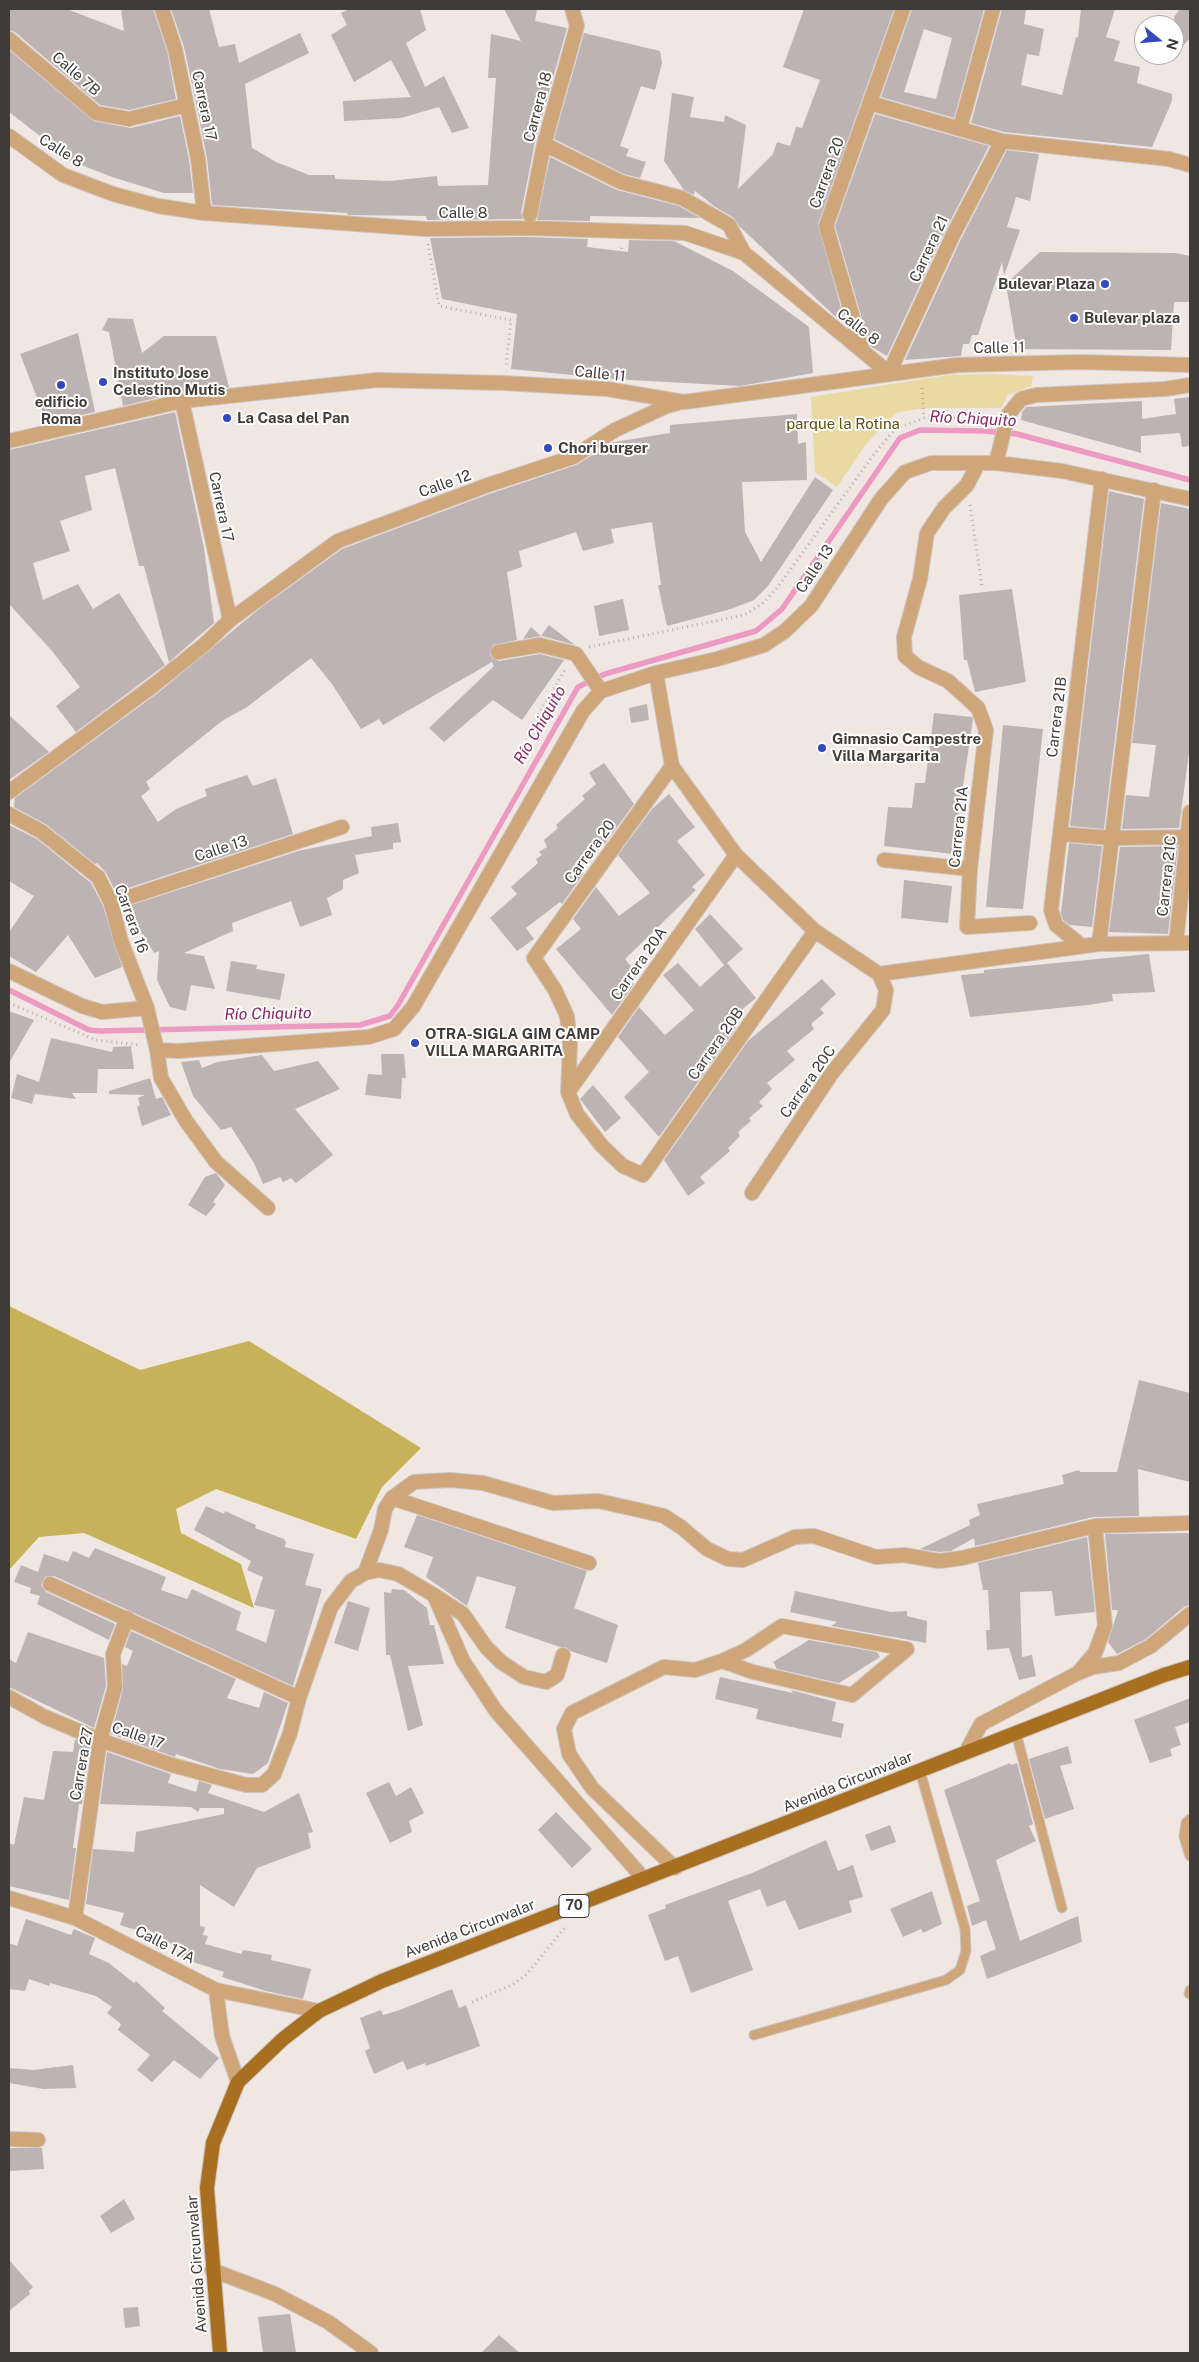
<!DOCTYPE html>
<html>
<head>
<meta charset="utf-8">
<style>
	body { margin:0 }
	#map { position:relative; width:1199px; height:2362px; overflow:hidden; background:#f0e6e2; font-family:"Public Sans",sans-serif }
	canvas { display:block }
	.frame { position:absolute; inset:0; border:10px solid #3f3b39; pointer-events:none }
	.north { position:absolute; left:1134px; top:15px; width:50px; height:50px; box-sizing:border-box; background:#fff; border:1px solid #b2b1b0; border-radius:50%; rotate:107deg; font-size:14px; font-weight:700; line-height:20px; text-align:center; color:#3f3b39 }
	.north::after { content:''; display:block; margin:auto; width:18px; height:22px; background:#3449bb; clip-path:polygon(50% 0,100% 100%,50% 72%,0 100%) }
</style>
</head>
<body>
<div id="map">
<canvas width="1199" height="2362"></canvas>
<div class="frame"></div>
<div class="north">N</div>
</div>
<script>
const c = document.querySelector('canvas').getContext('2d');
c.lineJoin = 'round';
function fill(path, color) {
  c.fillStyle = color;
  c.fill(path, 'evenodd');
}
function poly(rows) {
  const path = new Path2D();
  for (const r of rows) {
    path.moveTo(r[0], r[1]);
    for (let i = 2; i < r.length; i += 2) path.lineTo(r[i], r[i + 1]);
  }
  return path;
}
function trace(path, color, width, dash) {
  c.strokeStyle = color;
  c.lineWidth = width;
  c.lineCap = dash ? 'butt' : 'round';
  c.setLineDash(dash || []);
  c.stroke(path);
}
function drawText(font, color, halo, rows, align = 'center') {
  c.font = font + ' "Public Sans",sans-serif';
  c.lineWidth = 4;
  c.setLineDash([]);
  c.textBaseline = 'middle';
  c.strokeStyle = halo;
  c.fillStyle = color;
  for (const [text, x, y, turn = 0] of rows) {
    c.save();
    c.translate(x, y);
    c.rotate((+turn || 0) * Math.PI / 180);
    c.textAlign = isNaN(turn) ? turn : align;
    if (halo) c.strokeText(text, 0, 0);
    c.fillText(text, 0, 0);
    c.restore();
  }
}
fill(poly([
	[991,374,1033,376,1031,386,1008,395,1001,408,927,408,898,412,886,422,864,447,837,487,815,472,811,397,948,375]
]), '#e9daa3');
fill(poly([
	[9,1306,140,1370,249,1341,421,1448,382,1487,356,1539,216,1489,176,1509,181,1533,241,1564,254,1608,84,1533,39,1537,9,1570]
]), '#c7b15b');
trace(poly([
	[9,990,89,1030,101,1031,360,1025,390,1016,398,1005,578,687,605,674,756,631,782,609,900,438,920,430,985,431,1017,434,1190,480]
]), '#ed9ac2', 5.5);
fill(poly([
	[9,9,67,9,124,31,121,9,153,9,167,51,176,99,129,110,100,105,15,32,9,30],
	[171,9,209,9,219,47,235,44,239,63,300,33,309,53,245,84,252,148,276,162,309,175,335,175,335,179,389,181,437,176,438,186,488,185,496,78,488,78,491,34,521,41,504,9,537,9,535,21,567,28,535,142,521,213,523,219,427,220,426,216,348,215,347,213,212,205,207,158,196,103,184,47],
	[349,9,420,9,426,30,406,43,425,87,444,76,469,128,452,133,439,107,401,118,344,121,343,101,411,97,391,60,354,82,331,35,347,25,341,13],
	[804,9,894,9,818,224,844,319,840,321,739,226,734,218,714,206,695,191,694,195,684,190,664,161,672,93,694,97,690,117,724,122,725,115,746,125,738,189,773,154,777,142,790,146,796,127,802,128,820,80,783,67],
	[912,9,984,9,954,118,881,97],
	[924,29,952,38,936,99,904,92],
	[1002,9,1026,9,1024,24,1044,29,1039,56,1027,54,1021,85,1062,95,1076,37,1078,37,1081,9,1115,9,1106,37,1120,41,1114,61,1140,67,1137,83,1172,94,1172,101,1152,147,1004,132,971,123],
	[1180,9,1190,9,1190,38,1174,56,1174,17],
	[584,33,660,51,662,63,655,90,641,86,620,146,629,149,626,156,646,162,640,178,624,174,554,139],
	[9,50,94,121,131,128,180,116,189,160,193,193,164,193,112,177,66,159,52,150,53,146,9,112],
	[875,114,989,146,945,231,887,356,870,346,835,226],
	[1007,150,1039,154,1030,201,1016,197,1007,227,1020,230,1004,276,1002,262,978,335,972,335,969,344,963,344,961,356,905,360,961,239],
	[550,157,617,190,679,206,700,218,590,216,590,221,537,220],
	[527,237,588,239,587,247,628,252,629,240,674,241,733,271,809,327,813,373,740,386,613,379,511,369,517,314,442,299,430,238],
	[1040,252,1175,253,1190,256,1190,302,1174,302,1171,350,1017,349,1006,284],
	[108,318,133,319,142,353,164,336,216,336,229,387,180,392,123,406,109,332,102,330],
	[78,333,95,412,47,423,20,354],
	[1190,397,1190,446,1182,447,1180,433,1141,436,1141,453,1021,420,1022,412,1026,407,1142,401,1142,419,1176,414,1174,399],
	[175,412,204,548,214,623,169,662,144,566,139,566,115,468,85,476,92,510,60,521,70,551,33,563,43,600,78,584,93,609,119,593,165,665,76,732,56,706,80,687,52,651,9,604,9,450],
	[797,414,798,444,806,442,807,480,742,482,745,532,761,562,815,477,833,490,768,586,754,600,731,609,667,626,658,585,661,585,652,522,611,529,614,543,583,551,576,532,519,551,522,567,507,572,517,640,493,645,490,654,492,658,499,661,540,654,564,660,522,720,493,700,444,742,429,728,494,666,492,662,383,725,379,719,361,729,332,684,311,658,247,707,222,721,146,782,150,789,141,796,158,822,176,809,207,796,205,789,247,775,253,786,276,778,293,834,116,892,106,873,97,863,95,864,47,825,14,807,15,798,159,692,259,609,342,549,489,494,576,465,614,442,670,433,670,425],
	[1109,491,1144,499,1104,829,1070,826],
	[1161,503,1190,509,1190,745,1179,828,1122,829,1126,795,1149,797,1156,745,1132,743],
	[1012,589,1026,682,975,692,967,660,964,660,959,595],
	[623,599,629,630,599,636,594,606],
	[549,625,575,645,542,636,523,639,531,627,541,636],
	[647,704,649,720,631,723,629,708],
	[934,713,972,717,973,719,953,854,884,846,888,807,912,808,915,783,925,783],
	[9,715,49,752,9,780],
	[1003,725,1043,729,1023,909,986,907],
	[604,763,634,804,604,845,584,861,586,864,581,869,584,873,562,904,560,902,526,928,534,939,517,951,490,918,517,894,511,887,538,863,536,859,542,855,539,852,547,847,544,840,558,828,556,825,585,799,582,796,596,784,589,773],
	[669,794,695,827,677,841,705,875,692,887,696,890,625,959,638,975,632,981,634,984,612,1015,556,949,581,929,573,919,596,887,619,916,650,893,618,855,652,809],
	[398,823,401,842,393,843,393,849,355,855,359,873,343,880,343,889,327,898,332,915,300,927,291,901,232,923,233,931,184,953,204,956,215,989,191,985,186,1011,170,1007,157,980,159,951,154,953,125,907,298,851,372,836,371,827],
	[9,825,37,839,91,883,103,906,122,967,95,978,68,935,36,972,9,956,9,932,34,896,9,881],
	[1069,843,1102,846,1092,927,1070,925,1063,920,1061,913],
	[1178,846,1168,934,1109,932,1120,847],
	[904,880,952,886,948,923,901,918],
	[710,914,743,949,727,963,756,998,729,1020,736,1028,659,1137,624,1097,649,1072,618,1037,639,1007,665,1035,694,1010,663,975,678,963,700,987,724,965,695,929],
	[1149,954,1155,992,1112,994,1113,1001,1088,1005,970,1017,961,975,984,973,984,970],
	[231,961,257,965,256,969,285,974,280,1000,226,991],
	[822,979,836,994,820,1009,824,1013,811,1024,814,1029,787,1051,795,1060,767,1083,772,1089,759,1102,763,1106,749,1118,751,1121,738,1132,740,1136,728,1148,730,1151,700,1177,705,1183,688,1196,664,1160,748,1041],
	[9,1011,34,1020,9,1063],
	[51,1038,112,1052,113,1047,131,1046,134,1069,98,1069,97,1093,72,1093,76,1099,35,1094,32,1104,11,1098,17,1074,39,1082],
	[381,1054,404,1054,406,1078,402,1078,401,1099,365,1095,368,1074,382,1075],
	[262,1055,274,1071,318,1061,340,1089,295,1109,333,1155,296,1183,291,1178,283,1182,280,1177,263,1184,254,1163,231,1127,221,1130,193,1096,181,1062,199,1060,202,1068,217,1062],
	[150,1078,156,1099,162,1097,171,1115,142,1126,137,1107,140,1105,138,1098,145,1095,109,1094,109,1091],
	[593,1085,621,1118,605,1132,580,1099],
	[216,1173,225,1185,213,1202,216,1204,206,1216,188,1205,205,1177],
	[1139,1380,1190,1393,1190,1482,1138,1469,1139,1516,1093,1517,975,1546,974,1538,951,1551,939,1552,920,1549,970,1525,969,1520,980,1515,977,1504,1064,1484,1062,1475,1079,1470,1080,1472,1117,1472],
	[206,1506,224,1514,225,1511,256,1525,255,1528,284,1539,286,1542,285,1547,314,1554,305,1585,322,1589,293,1686,54,1576,45,1577,41,1585,46,1592,115,1624,109,1640,37,1604,40,1596,30,1593,31,1588,14,1582,21,1565,38,1572,44,1554,68,1562,73,1551,89,1558,95,1548,166,1577,161,1590,187,1599,192,1589,241,1612,236,1630,266,1643,275,1610,254,1605,263,1577,247,1570,251,1561,194,1530],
	[417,1515,587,1571,574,1608,618,1625,607,1663,570,1651,566,1647,560,1647,505,1628,516,1587,477,1576,467,1606,426,1577,433,1557,404,1547],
	[1189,1533,1190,1605,1184,1607,1146,1639,1117,1654,1108,1642,1118,1610,1112,1610,1105,1534],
	[1087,1537,1095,1612,1055,1616,1052,1591,1020,1592,1022,1657,1032,1655,1036,1676,1019,1680,1009,1648,987,1650,986,1630,990,1630,988,1590,983,1590,978,1563],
	[392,1589,404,1590,427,1608,430,1625,434,1625,444,1664,408,1666,423,1725,408,1731,390,1655,386,1655,384,1592,391,1593],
	[795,1591,891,1612,907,1611,907,1616,927,1621,926,1643,831,1626,837,1622,790,1612],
	[348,1601,370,1608,358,1651,334,1643],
	[131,1631,236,1679,227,1698,259,1708,264,1692,288,1703,268,1763,253,1774,220,1769,176,1754,175,1757,111,1734,123,1689,122,1664,127,1666,133,1651,125,1647],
	[28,1632,104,1658,106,1686,94,1728,9,1687,9,1659,16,1663],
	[809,1640,877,1652,880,1657,839,1683,777,1669,773,1662],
	[720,1677,793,1693,791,1690,836,1702,832,1721,844,1724,841,1738,756,1719,758,1709,715,1699],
	[1190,1698,1190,1722,1175,1727,1181,1745,1170,1749,1172,1756,1150,1763,1134,1720],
	[75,1739,90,1745,82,1804,79,1804,73,1848,76,1848,69,1900,9,1886,9,1843,14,1845,24,1797,44,1800,53,1751,73,1752],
	[1068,1746,1072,1763,1060,1766,1074,1809,1045,1819,1029,1759],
	[107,1752,171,1774,168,1783,196,1792,199,1781,212,1785,208,1793,264,1812,299,1793,313,1832,308,1833,311,1848,257,1868,234,1907,200,1885,200,1926,205,1927,203,1935,208,1936,205,1944,241,1954,243,1950,272,1955,271,1960,311,1969,303,1999,266,1991,222,1977,224,1972,181,1958,183,1951,141,1925,139,1931,120,1925,124,1913,86,1904,93,1849,134,1852,136,1832,224,1814,224,1808,200,1808,198,1812,191,1807,100,1804],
	[1010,1763,1011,1765,1017,1763,1033,1824,1029,1826,1036,1841,996,1860,1020,1941,1078,1916,1082,1942,987,1979,980,1956,996,1949,986,1920,972,1926,967,1906,980,1901,944,1790],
	[389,1782,396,1796,411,1787,424,1813,409,1821,412,1832,390,1843,366,1793],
	[556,1812,592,1849,572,1868,538,1830],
	[890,1825,896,1842,871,1851,865,1835],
	[826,1840,838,1871,853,1865,863,1897,849,1901,852,1912,799,1930,785,1900,767,1907,760,1889,728,1901,753,1970,691,1993,678,1956,665,1961,648,1915,666,1908,665,1905,752,1873],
	[932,1891,942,1924,923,1933,921,1929,903,1937,890,1909],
	[26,1919,71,1935,74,1929,95,1938,89,1954,109,1963,134,1983,136,1981,165,2008,162,2011,219,2058,200,2079,174,2060,152,2082,137,2070,150,2055,118,2030,121,2024,107,2013,112,2007,96,1996,50,1983,49,1986,29,1979,25,1991,9,1989,9,1943,17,1946],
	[452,1989,459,2008,466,2005,480,2046,426,2066,425,2063,407,2070,403,2061,374,2074,365,2051,370,2048,360,2018,381,2010,383,2015,400,2010],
	[73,2065,76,2088,43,2089,9,2083,9,2068,33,2070],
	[9,2148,42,2148,44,2169,9,2171],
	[124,2199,135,2219,111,2233,100,2216],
	[9,2260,33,2287,29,2291,30,2294,9,2311],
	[138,2307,140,2326,125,2328,123,2308],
	[290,2314,296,2353,263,2353,258,2317],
	[499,2335,520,2353,481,2353]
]), '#beb3b3');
const service = poly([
	[1016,1733,1062,1908],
	[1190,1819,1186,1823,1184,1837,1190,1856],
	[1189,1994,1190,1990],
	[754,2035,946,1980,960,1970,966,1951,965,1929,920,1771]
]);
const minor = poly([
	[162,9,175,49,198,159,204,213],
	[9,39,96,113,129,119,187,105],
	[870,103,1002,141,1169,159,1190,165],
	[960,128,993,9],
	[9,136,63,175,113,194,158,206,204,213,425,229,527,228,685,233,744,253,889,373,953,235,1002,141],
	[544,144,621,182,682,198,729,225,744,253],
	[530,215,544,144,577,26,572,9],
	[862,349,826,226,903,9],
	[182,401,230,620],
	[9,441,182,401,377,380,504,383,607,389,684,402,957,365,1080,362,1190,365],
	[996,463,1008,415,1021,399,1036,395,1165,389,1190,385],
	[978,464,967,485,944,508,927,533,920,579,904,637,905,656,918,667,948,681,978,708,986,730,970,869,967,927,1030,923],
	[498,652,540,645,576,654,601,691],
	[656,673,672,766,736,855,815,931,879,974,886,990,883,1010,832,1073,752,1193],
	[672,766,534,958,555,990,567,1016,570,1045,568,1092,577,1114,602,1146,623,1166,643,1175,815,931],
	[9,792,154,685,205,644,230,620,338,541,488,485,573,457,615,430,667,406,678,403],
	[9,814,42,832,98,877,111,903,121,941,147,1008,157,1050,179,1051,369,1037,394,1029,413,1007,583,711,601,691,656,673,717,659,764,645,785,631,811,606,881,499,905,472,931,463,996,463,1062,471,1190,499],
	[1060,834,1112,838,1190,837],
	[884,860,970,869],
	[111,903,342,827],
	[1176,943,1190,812],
	[1099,944,1154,490],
	[1082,946,1056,925,1051,910,1102,479],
	[9,971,82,1006,102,1012,147,1008],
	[879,974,1099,944,1190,943],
	[157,1050,161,1078,186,1121,216,1162,268,1208],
	[569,1091,736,855],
	[392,1498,589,1563],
	[365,1573,381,1530,385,1509,392,1498,414,1482,450,1480,483,1483,553,1503,598,1501,639,1510,664,1516,681,1527,707,1549,728,1559,743,1560,795,1537,814,1536,876,1557,904,1555,939,1561,962,1558,1095,1526,1190,1523],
	[50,1584,299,1698],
	[434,1595,463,1614,486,1647,501,1662,524,1677,546,1682,557,1675,563,1655],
	[1078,1673,1093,1667,1119,1663,1151,1646,1190,1614],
	[9,1697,45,1717,100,1740,172,1765,246,1785,262,1785,274,1774,290,1733,299,1698,331,1607,351,1581,365,1573,379,1570,398,1574,434,1595,463,1661,496,1711,644,1879],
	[966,1752,981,1724,1078,1673,1095,1653,1105,1626,1095,1526],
	[675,1868,592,1788,569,1754,564,1729,572,1713,664,1667,695,1670,722,1661,746,1650,782,1626,907,1649,852,1695,753,1672,722,1661],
	[9,1898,75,1918,216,1990,222,2036,238,2082],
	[75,1918,100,1740,115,1687,113,1654,127,1618],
	[216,1990,319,2011],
	[9,2139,38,2140],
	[212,2270,275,2294,328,2322,371,2353]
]);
const primary = poly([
	[220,2353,207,2188,213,2143,238,2082,283,2039,319,2011,382,1981,1164,1675,1190,1667]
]);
trace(service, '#cdc4c0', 11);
trace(minor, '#cdc4c0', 16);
trace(primary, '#cdc4c0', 16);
trace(poly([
	[428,244,439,306,511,320,506,367],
	[608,373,622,245],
	[922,388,924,418],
	[970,505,982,587],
	[589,647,744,615,762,604,777,588,872,457,895,429,924,418,992,417],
	[533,723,566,668],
	[9,1003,96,1040,140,1045],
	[472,2002,512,1985,527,1974,566,1926]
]), '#b8b0ad', 3, [1, 4]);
trace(service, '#cea679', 9);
trace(minor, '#cea679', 14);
trace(primary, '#a96f20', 14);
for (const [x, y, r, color] of [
	[1105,284,5,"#3449bb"],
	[1074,318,5,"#3449bb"],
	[103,382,5,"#3449bb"],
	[61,385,5,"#3449bb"],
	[227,418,5,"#3449bb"],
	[548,448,5,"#3449bb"],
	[822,748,5,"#3449bb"],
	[415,1043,5,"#3449bb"]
]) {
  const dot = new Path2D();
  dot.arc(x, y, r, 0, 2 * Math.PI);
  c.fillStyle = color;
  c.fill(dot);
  trace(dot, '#fff', 2);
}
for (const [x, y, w] of [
	[574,1906,30]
]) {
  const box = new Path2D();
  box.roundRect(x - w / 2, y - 11.5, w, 23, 4);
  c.fillStyle = '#fff';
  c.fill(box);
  trace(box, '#3f3b39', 1);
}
drawText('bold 14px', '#3f3b39', null, [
	["70",574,1906]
]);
drawText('15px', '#3f3b39', '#fff', [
	["Calle 7B",76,74,41],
	["Carrera 17",204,106,78],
	["Carrera 18",538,107,-75],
	["Calle 8",61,151,32],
	["Carrera 20",827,173,-70],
	["Calle 8",463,213],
	["Carrera 21",929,249,-65],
	["Calle 8",858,327,38],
	["Calle 11",999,348,-1],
	["Calle 11",600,374,6],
	["Calle 12",445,484,-20],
	["Carrera 17",221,507,78],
	["Calle 13",815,569,-56],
	["Carrera 21B",1057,717,-83],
	["Carrera 21A",959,827,-84],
	["Calle 13",221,849,-18],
	["Carrera 20",590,852,-54],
	["Carrera 21C",1167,876,-84],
	["Carrera 16",131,919,70],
	["Carrera 20A",639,964,-55],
	["Carrera 20B",716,1044,-55],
	["Carrera 20C",808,1082,-55],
	["Calle 17",138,1736,19],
	["Carrera 27",82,1764,-80],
	["Avenida Circunvalar",848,1782,-22],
	["Avenida Circunvalar",470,1929,-21],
	["Calle 17A",165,1945,27],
	["Avenida Circunvalar",197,2264,-94]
]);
drawText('bold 15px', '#3f3b39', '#fff', [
	["Bulevar Plaza",1095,284,"right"],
	["Bulevar plaza",1084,318],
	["Instituto Jose",113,373],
	["Celestino Mutis",113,390],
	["edificio",61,402,"center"],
	["Roma",61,419,"center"],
	["La Casa del Pan",237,418],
	["Chori burger",558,448],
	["Gimnasio Campestre",832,739],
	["Villa Margarita",832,756],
	["OTRA-SIGLA GIM CAMP",425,1034],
	["VILLA MARGARITA",425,1051]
], 'left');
drawText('15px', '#5f510c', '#fff', [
	["parque la Rotina",843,424]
]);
drawText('italic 16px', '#86275d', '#fff', [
	["Río Chiquito",973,419,3],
	["Río Chiquito",540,725,-60],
	["Río Chiquito",268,1014,-1]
]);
</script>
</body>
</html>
